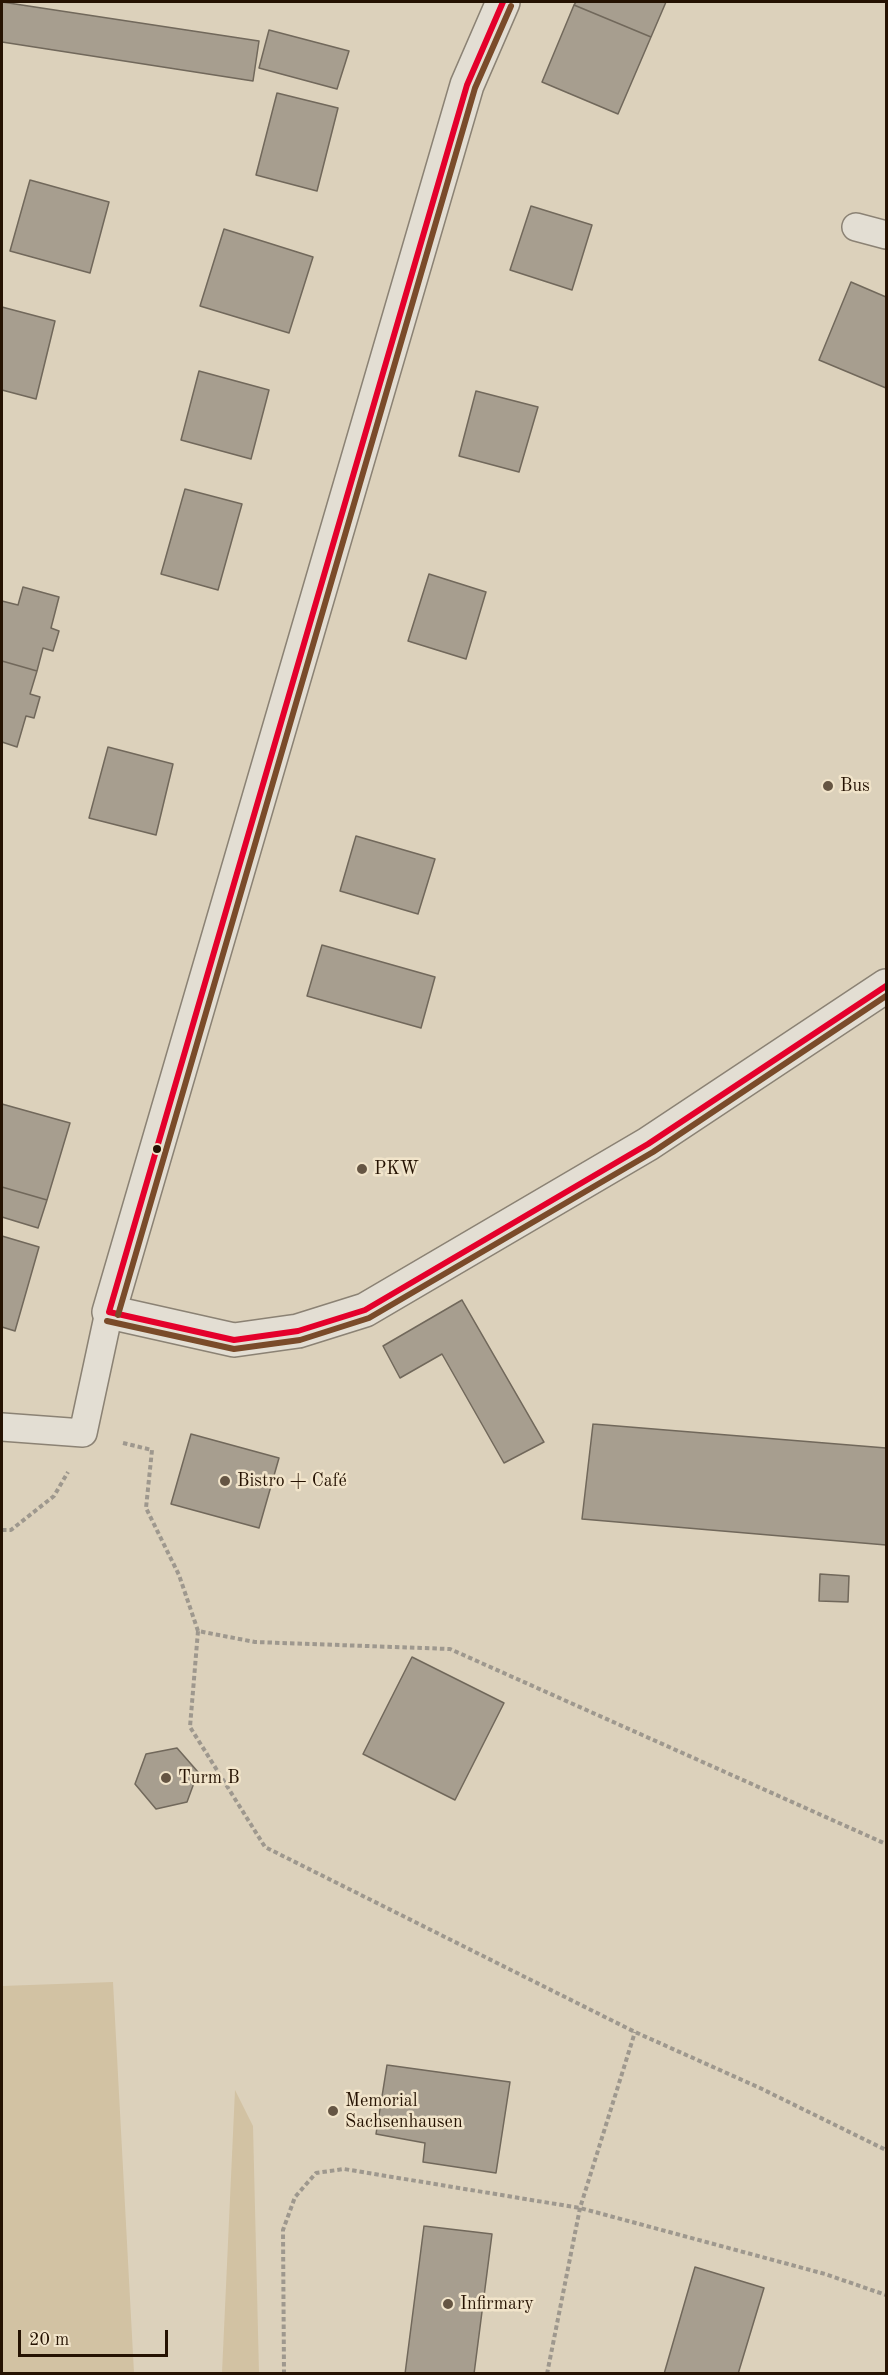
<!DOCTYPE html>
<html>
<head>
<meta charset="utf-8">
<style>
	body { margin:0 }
	#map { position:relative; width:888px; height:2375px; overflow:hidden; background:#dcd1bb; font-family:"Old Standard TT",serif }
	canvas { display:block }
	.frame { position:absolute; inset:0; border:3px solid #251202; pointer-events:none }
	.scale { position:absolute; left:18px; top:2330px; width:150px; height:27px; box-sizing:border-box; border:3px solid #251202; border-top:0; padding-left:8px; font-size:18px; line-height:21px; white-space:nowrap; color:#251202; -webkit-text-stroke:4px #f1e4ca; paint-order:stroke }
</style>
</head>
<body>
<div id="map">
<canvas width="888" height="2375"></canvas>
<div class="frame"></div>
<div class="scale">20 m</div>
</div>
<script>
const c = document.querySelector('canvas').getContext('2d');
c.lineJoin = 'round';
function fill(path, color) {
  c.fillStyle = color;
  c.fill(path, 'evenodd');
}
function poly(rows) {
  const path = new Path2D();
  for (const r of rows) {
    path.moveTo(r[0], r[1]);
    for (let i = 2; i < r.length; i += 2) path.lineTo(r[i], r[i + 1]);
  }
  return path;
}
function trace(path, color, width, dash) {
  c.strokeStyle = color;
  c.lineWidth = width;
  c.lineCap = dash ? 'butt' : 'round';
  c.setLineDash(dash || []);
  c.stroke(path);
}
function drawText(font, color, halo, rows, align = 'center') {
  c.font = font + ' "Old Standard TT",serif';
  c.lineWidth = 5;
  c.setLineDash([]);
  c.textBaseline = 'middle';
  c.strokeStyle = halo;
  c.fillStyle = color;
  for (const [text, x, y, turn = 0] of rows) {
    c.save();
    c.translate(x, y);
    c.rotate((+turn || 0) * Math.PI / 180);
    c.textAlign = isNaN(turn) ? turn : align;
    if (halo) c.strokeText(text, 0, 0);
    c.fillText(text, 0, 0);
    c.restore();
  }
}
fill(poly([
	[113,1982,134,2373,2,2373,2,1986],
	[235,2090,253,2126,259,2373,222,2373]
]), '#d2c2a3');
const building = poly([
	[2,2,259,41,253,81,2,42,2,2],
	[576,2,666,2,651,37,574,5,576,2],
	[574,5,651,37,618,114,542,82,574,5],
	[269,30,349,51,337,89,259,68,269,30],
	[277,93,338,108,317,191,256,175,277,93],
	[30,180,109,202,90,273,10,251,30,180],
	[531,206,592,225,572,290,510,270,531,206],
	[224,229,313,257,289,333,200,306,224,229],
	[851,282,886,297,886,388,819,360,851,282],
	[2,307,55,321,36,399,2,390,2,307],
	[199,371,269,390,251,459,181,440,199,371],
	[476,391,538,407,519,472,459,456,476,391],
	[185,489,242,504,218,590,161,574,185,489],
	[429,574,486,592,466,659,408,641,429,574],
	[23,587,59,597,51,628,59,631,53,651,43,648,37,671,2,661,2,601,18,605,23,587],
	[2,661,37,671,30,694,40,697,34,718,26,716,17,747,2,742,2,661],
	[108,747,173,764,156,835,89,818,108,747],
	[356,836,435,859,418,914,340,891,356,836],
	[322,945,435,977,421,1028,307,996,322,945],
	[2,1104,70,1123,47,1200,2,1187,2,1104],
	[2,1187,47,1200,38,1228,2,1217,2,1187],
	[2,1236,39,1247,15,1331,2,1327,2,1236],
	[462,1300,544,1442,504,1463,442,1354,400,1378,383,1346,462,1300],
	[593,1424,886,1448,886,1545,582,1519,593,1424],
	[191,1434,279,1458,259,1528,171,1504,191,1434],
	[820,1574,849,1576,848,1602,819,1601,820,1574],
	[412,1657,504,1703,455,1800,363,1754,412,1657],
	[177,1748,198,1772,187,1802,156,1809,135,1784,146,1754,177,1748],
	[387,2065,510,2082,496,2173,423,2162,425,2143,376,2134,387,2065],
	[424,2226,492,2234,474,2374,405,2374,424,2226],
	[695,2267,764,2288,738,2374,664,2374,695,2267]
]);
fill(building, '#a79e8f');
trace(building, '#71685b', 1.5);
const service = poly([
	[856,227,886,235],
	[2,1427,83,1433,109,1312]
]);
const minor = poly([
	[503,2,467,85,109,1312,234,1340,298,1331,365,1310,648,1144,886,986]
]);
trace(service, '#8b8274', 30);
trace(minor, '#8b8274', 36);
trace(poly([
	[123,1443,152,1450,146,1508,179,1575,198,1631,255,1642,450,1649,886,1844],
	[2,1530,11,1530,54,1496,68,1472],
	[198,1631,190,1727,265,1847,635,2032,760,2088,886,2150],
	[284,2374,283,2230,295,2197,316,2173,344,2169,580,2208,825,2274,886,2295],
	[547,2374,580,2208,635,2032]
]), '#9e988e', 4, [4.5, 3]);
trace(service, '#e3ded3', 27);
trace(minor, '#e3ded3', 33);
trace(poly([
	[109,1312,467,85,503,2],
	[109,1312,234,1340,298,1331,365,1310,648,1144,886,986]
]), '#e4002b', 6);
trace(poly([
	[118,1315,475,88,511,6],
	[107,1321,234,1349,300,1340,369,1318,653,1152,886,996]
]), '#7a4b2a', 6);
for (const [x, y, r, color] of [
	[828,786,6,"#655543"],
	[157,1149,5,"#251202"],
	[362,1169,6,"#655543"],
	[225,1481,6,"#655543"],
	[166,1778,6,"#655543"],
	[333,2111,6,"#655543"],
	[448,2304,6,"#655543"]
]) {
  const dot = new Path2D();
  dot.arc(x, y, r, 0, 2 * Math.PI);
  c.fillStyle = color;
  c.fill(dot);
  trace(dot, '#f1e4ca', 2);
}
drawText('18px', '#251202', '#f1e4ca', [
	["Bus",840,786],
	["PKW",374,1169],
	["Bistro + Café",237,1481],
	["Turm B",178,1778],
	["Memorial",345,2101],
	["Sachsenhausen",345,2122],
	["Infirmary",460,2304]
], 'left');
</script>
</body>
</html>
